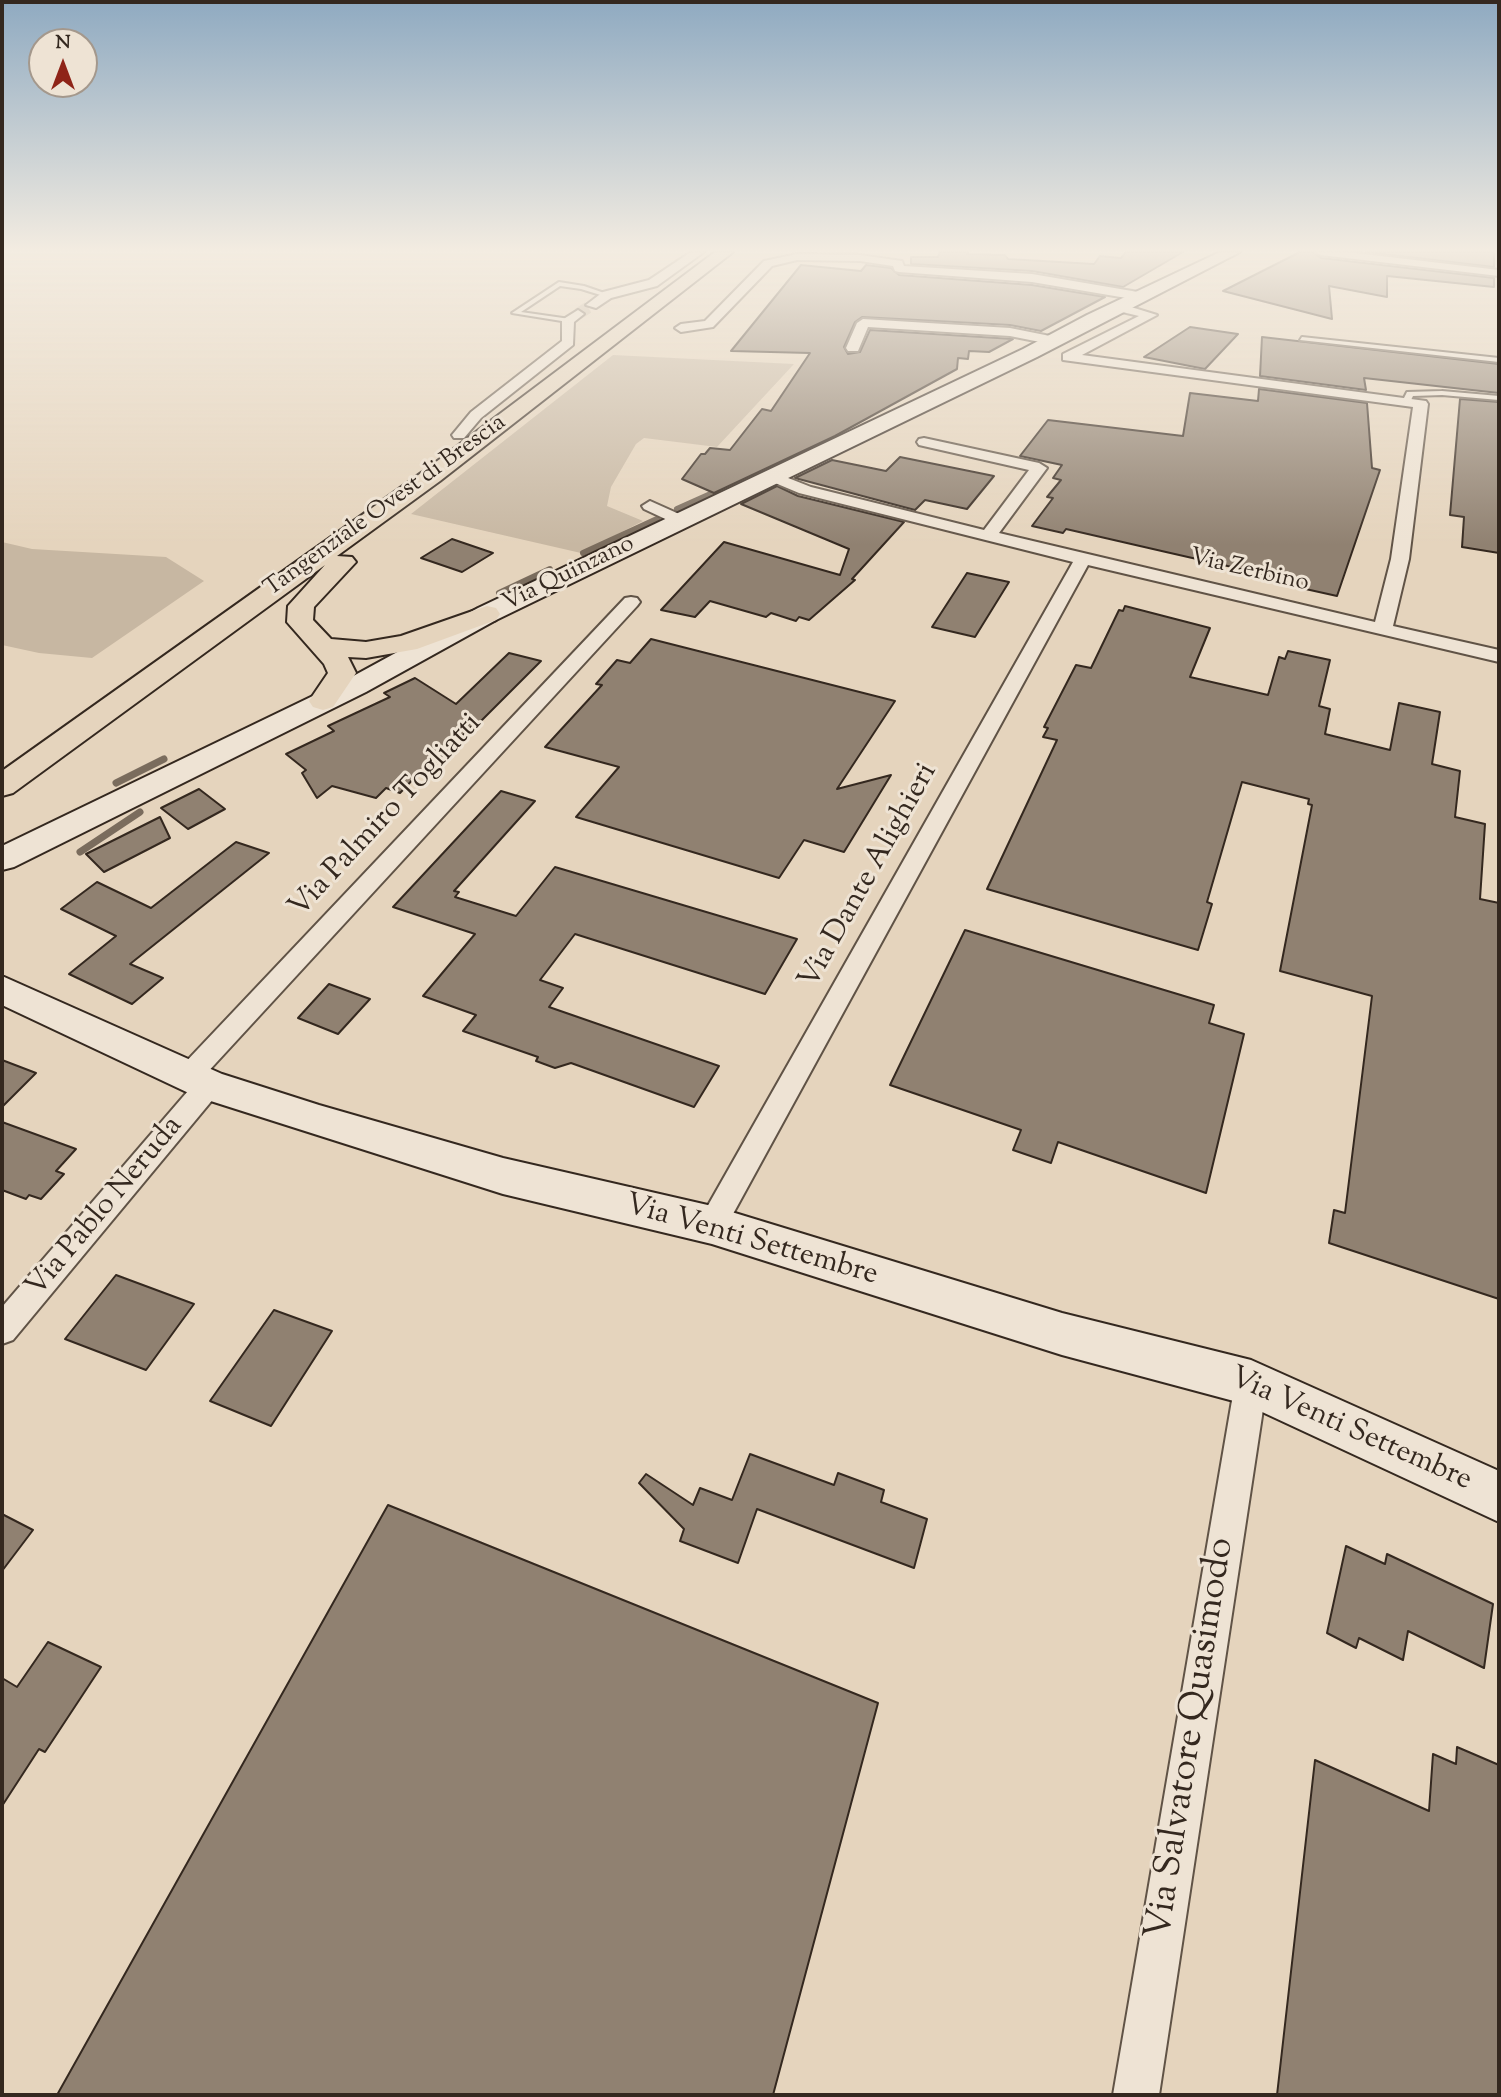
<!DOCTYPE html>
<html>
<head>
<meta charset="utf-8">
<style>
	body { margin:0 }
	#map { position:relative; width:1501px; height:2097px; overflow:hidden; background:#e5d4bd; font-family:"Sorts Mill Goudy",serif }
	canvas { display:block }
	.frame { position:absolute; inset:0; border:4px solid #34281f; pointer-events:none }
	.north { position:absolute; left:28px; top:28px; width:70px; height:70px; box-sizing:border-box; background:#eee3d4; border:2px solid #a4988c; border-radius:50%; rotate:0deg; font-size:19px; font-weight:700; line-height:28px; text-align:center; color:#34281f }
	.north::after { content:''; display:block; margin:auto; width:24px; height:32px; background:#8f2418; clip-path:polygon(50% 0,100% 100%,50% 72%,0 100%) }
</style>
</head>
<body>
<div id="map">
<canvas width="1501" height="2097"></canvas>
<div class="frame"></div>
<div class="north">N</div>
</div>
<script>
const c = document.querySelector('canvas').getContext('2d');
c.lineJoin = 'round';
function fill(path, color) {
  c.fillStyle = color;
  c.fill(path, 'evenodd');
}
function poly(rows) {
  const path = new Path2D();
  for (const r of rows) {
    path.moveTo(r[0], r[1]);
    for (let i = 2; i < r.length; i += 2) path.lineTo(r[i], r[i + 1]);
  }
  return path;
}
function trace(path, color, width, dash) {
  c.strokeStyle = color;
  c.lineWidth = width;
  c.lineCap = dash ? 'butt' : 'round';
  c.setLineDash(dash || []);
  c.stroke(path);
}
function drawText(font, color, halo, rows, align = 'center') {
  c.font = font + ' "Sorts Mill Goudy",serif';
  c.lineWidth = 6;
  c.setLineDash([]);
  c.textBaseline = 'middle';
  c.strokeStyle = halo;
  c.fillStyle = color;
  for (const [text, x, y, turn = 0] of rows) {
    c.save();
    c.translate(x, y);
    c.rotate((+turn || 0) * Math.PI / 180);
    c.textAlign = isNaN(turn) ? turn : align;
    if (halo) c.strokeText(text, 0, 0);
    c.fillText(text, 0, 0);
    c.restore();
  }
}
fill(poly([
	[613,355,794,364,717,447,644,438,636,444,611,487,607,506,643,521,581,553,411,514],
	[2,542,32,549,166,557,204,581,92,658,39,653,2,645]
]), '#c7b7a2');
trace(poly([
	[677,509,715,492],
	[583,553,657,519],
	[499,593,550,569]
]), '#7a6c5d', 6);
trace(poly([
	[116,783,164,759],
	[80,852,140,812]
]), '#7a6c5d', 7);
const building = poly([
	[940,252,968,252,967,254,1005,255,1008,259,1094,264,1100,256,1121,258,1126,252,1183,252,1123,287,1032,271,911,264,911,257,938,257,940,252],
	[1300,252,1313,252,1321,258,1494,278,1494,287,1387,276,1387,297,1329,286,1332,319,1223,291,1300,252],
	[1366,252,1494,252,1494,267,1366,252],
	[801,265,861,271,866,265,891,268,899,275,1032,285,1105,297,1041,331,1010,325,862,317,855,322,844,347,848,354,860,352,870,330,1013,339,989,352,969,351,968,359,958,358,957,369,835,436,714,493,682,479,701,454,705,454,710,448,730,450,762,409,771,411,810,353,731,351,801,265],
	[1190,327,1238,334,1205,369,1144,357,1190,327],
	[1262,337,1499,364,1499,393,1364,378,1366,390,1260,376,1262,337],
	[1259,389,1367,403,1372,468,1380,470,1337,596,1265,580,1267,575,1166,552,1066,529,1063,533,1032,526,1053,498,1047,497,1061,480,1053,478,1062,465,1020,456,1048,420,1183,436,1190,393,1258,401,1259,389],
	[1460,399,1499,402,1499,553,1462,547,1464,517,1450,515,1460,399],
	[900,457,994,476,967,509,925,500,915,510,795,478,832,460,886,471,900,457],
	[777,486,798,496,904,522,852,579,855,580,809,620,799,617,796,621,771,613,766,617,710,601,695,617,661,610,724,542,840,575,849,549,741,504,777,486],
	[452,539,493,553,462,572,421,558,452,539],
	[967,573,1009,582,975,637,932,627,967,573],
	[1125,606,1210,628,1190,677,1268,695,1279,657,1285,659,1288,651,1330,660,1319,706,1330,709,1325,734,1390,750,1399,703,1440,712,1432,764,1460,771,1455,817,1485,824,1480,899,1499,903,1499,1299,1329,1243,1334,1210,1345,1213,1372,996,1280,971,1312,805,1308,804,1309,799,1242,782,1207,902,1212,904,1198,950,987,889,1057,740,1043,737,1048,728,1044,727,1076,665,1091,668,1119,610,1123,611,1125,606],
	[651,639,895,701,837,789,891,775,844,852,804,840,779,878,576,817,619,767,545,747,602,685,596,684,617,660,630,663,651,639],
	[509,653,541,661,475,727,471,727,423,775,419,773,400,793,386,788,376,798,332,786,317,798,302,773,306,770,286,754,334,731,328,726,390,697,384,693,415,678,456,704,509,653],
	[199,789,225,809,188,829,161,808,199,789],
	[501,791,535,801,454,891,459,892,455,897,516,916,555,867,797,939,765,994,575,934,540,980,563,988,549,1007,719,1066,694,1107,571,1063,555,1068,536,1061,538,1057,463,1031,476,1015,423,996,475,934,393,907,501,791],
	[160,817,170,838,104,872,86,854,160,817],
	[236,842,269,853,130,964,163,978,132,1004,69,974,116,936,61,909,97,882,151,908,236,842],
	[965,930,1214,1005,1209,1023,1244,1034,1206,1193,1058,1142,1051,1163,1013,1150,1021,1130,890,1085,965,930],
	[329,984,370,999,338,1034,298,1018,329,984],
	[2,1060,36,1073,2,1107,2,1060],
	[2,1122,76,1149,56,1171,64,1174,41,1199,29,1195,26,1199,2,1190,2,1122],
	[116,1275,194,1304,146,1370,65,1339,116,1275],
	[274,1310,332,1331,271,1426,210,1401,274,1310],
	[750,1454,834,1485,838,1473,884,1490,881,1502,927,1519,914,1568,757,1509,738,1563,680,1541,684,1529,639,1483,646,1474,693,1505,700,1488,732,1500,750,1454],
	[388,1505,878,1703,773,2095,57,2095,388,1505],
	[2,1514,33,1530,2,1571,2,1514],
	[1346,1546,1385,1564,1387,1554,1493,1604,1484,1668,1408,1631,1403,1660,1359,1638,1356,1648,1327,1633,1346,1546],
	[48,1642,101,1667,45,1752,39,1749,2,1806,2,1678,17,1687,48,1642],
	[1457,1747,1499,1765,1499,2095,1277,2095,1315,1760,1429,1811,1433,1754,1456,1764,1457,1747]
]);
fill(building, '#908171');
trace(building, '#34281f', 2);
trace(poly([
	[578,314,592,305]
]), '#c2b29d', 12, [12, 6]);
const lane = poly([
	[559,282,584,286,610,295,607,297,581,289,560,286,521,312,570,319,568,322,512,313,559,282],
	[1302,337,1499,358,1499,362,1300,340,1302,337],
	[1442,391,1499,396,1499,400,1442,395,1413,396,1409,404,1402,402,1407,392,1442,391]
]);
const street = poly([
	[691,252,704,252,657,286,611,298,596,308,586,305,603,292,649,280,691,252],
	[1315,252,1347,252,1499,270,1499,276,1321,255,1315,252],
	[797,254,860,255,902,261,904,266,1032,274,1138,292,1144,296,1138,300,1032,282,899,272,895,271,893,266,860,261,797,260,772,266,713,327,681,332,675,328,681,324,705,321,764,261,797,254],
	[1118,303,1157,315,1082,355,1426,401,1428,404,1409,559,1393,626,1499,650,1499,662,1088,565,722,1234,712,1238,702,1234,697,1225,702,1216,1073,562,799,493,768,480,765,477,768,474,778,474,811,487,984,530,1029,470,919,445,917,442,919,439,924,438,1039,463,1047,468,999,533,1375,622,1391,559,1413,407,1063,360,1063,354,1139,316,1114,310,1114,304,1118,303],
	[578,310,584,314,574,322,573,345,481,418,464,438,454,438,452,435,471,412,562,341,562,320,578,310],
	[863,319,1010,328,1055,337,1056,340,1050,344,1010,336,868,327,858,351,848,351,846,348,857,323,863,319],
	[650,501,688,518,690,521,682,526,676,524,644,509,642,506,650,501],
	[631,597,637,598,640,602,637,606,204,1076,219,1078,222,1085,219,1092,13,1340,2,1344,2,1307,194,1084,189,1085,180,1082,176,1075,180,1068,625,598,631,597],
	[1251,1368,1263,1372,1267,1383,1159,2095,1113,2095,1235,1383,1239,1372,1251,1368]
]);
const secondary = poly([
	[1220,252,1240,252,1037,357,496,620,366,692,14,867,2,870,2,846,346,680,478,608,1023,349,1087,315,1220,252],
	[2,976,222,1074,319,1105,503,1158,712,1206,1062,1313,1251,1360,1499,1471,1499,1522,1245,1404,1062,1355,712,1244,503,1194,195,1096,2,1005,2,976]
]);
const primary = poly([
	[715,252,733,252,440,481,337,556,352,557,356,562,314,607,313,620,331,639,366,642,401,636,487,606,496,608,500,614,496,620,417,649,366,658,348,657,356,673,333,707,323,710,313,707,309,701,328,673,324,664,287,622,288,606,325,565,13,793,2,796,2,771,424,471,715,252]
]);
trace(lane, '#605346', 4);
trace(street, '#605346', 4);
trace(secondary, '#34281f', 4);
trace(primary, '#34281f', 4);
fill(lane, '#eee3d4');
fill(street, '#eee3d4');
fill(secondary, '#eee3d4');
fill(primary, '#e5d4bd');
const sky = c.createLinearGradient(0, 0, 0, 545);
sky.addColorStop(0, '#8faac1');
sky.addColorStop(0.46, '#f3ece1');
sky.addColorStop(1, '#f3ece100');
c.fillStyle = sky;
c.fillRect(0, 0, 1501, 545);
drawText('24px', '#34281f', '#eee3d4', [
	["Tangenziale Ovest di Brescia",386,507,-36],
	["Via Zerbino",1249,572,13],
	["Via Quinzano",569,575,-26]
]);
drawText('30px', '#34281f', '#eee3d4', [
	["Via Palmiro Togliatti",387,817,-47],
	["Via Dante Alighieri",870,877,-61],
	["Via Pablo Neruda",106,1208,-50],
	["Via Venti Settembre",751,1242,16],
	["Via Venti Settembre",1350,1431,24]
]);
drawText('37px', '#34281f', '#eee3d4', [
	["Via Salvatore Quasimodo",1193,1739,-81]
]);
</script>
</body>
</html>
